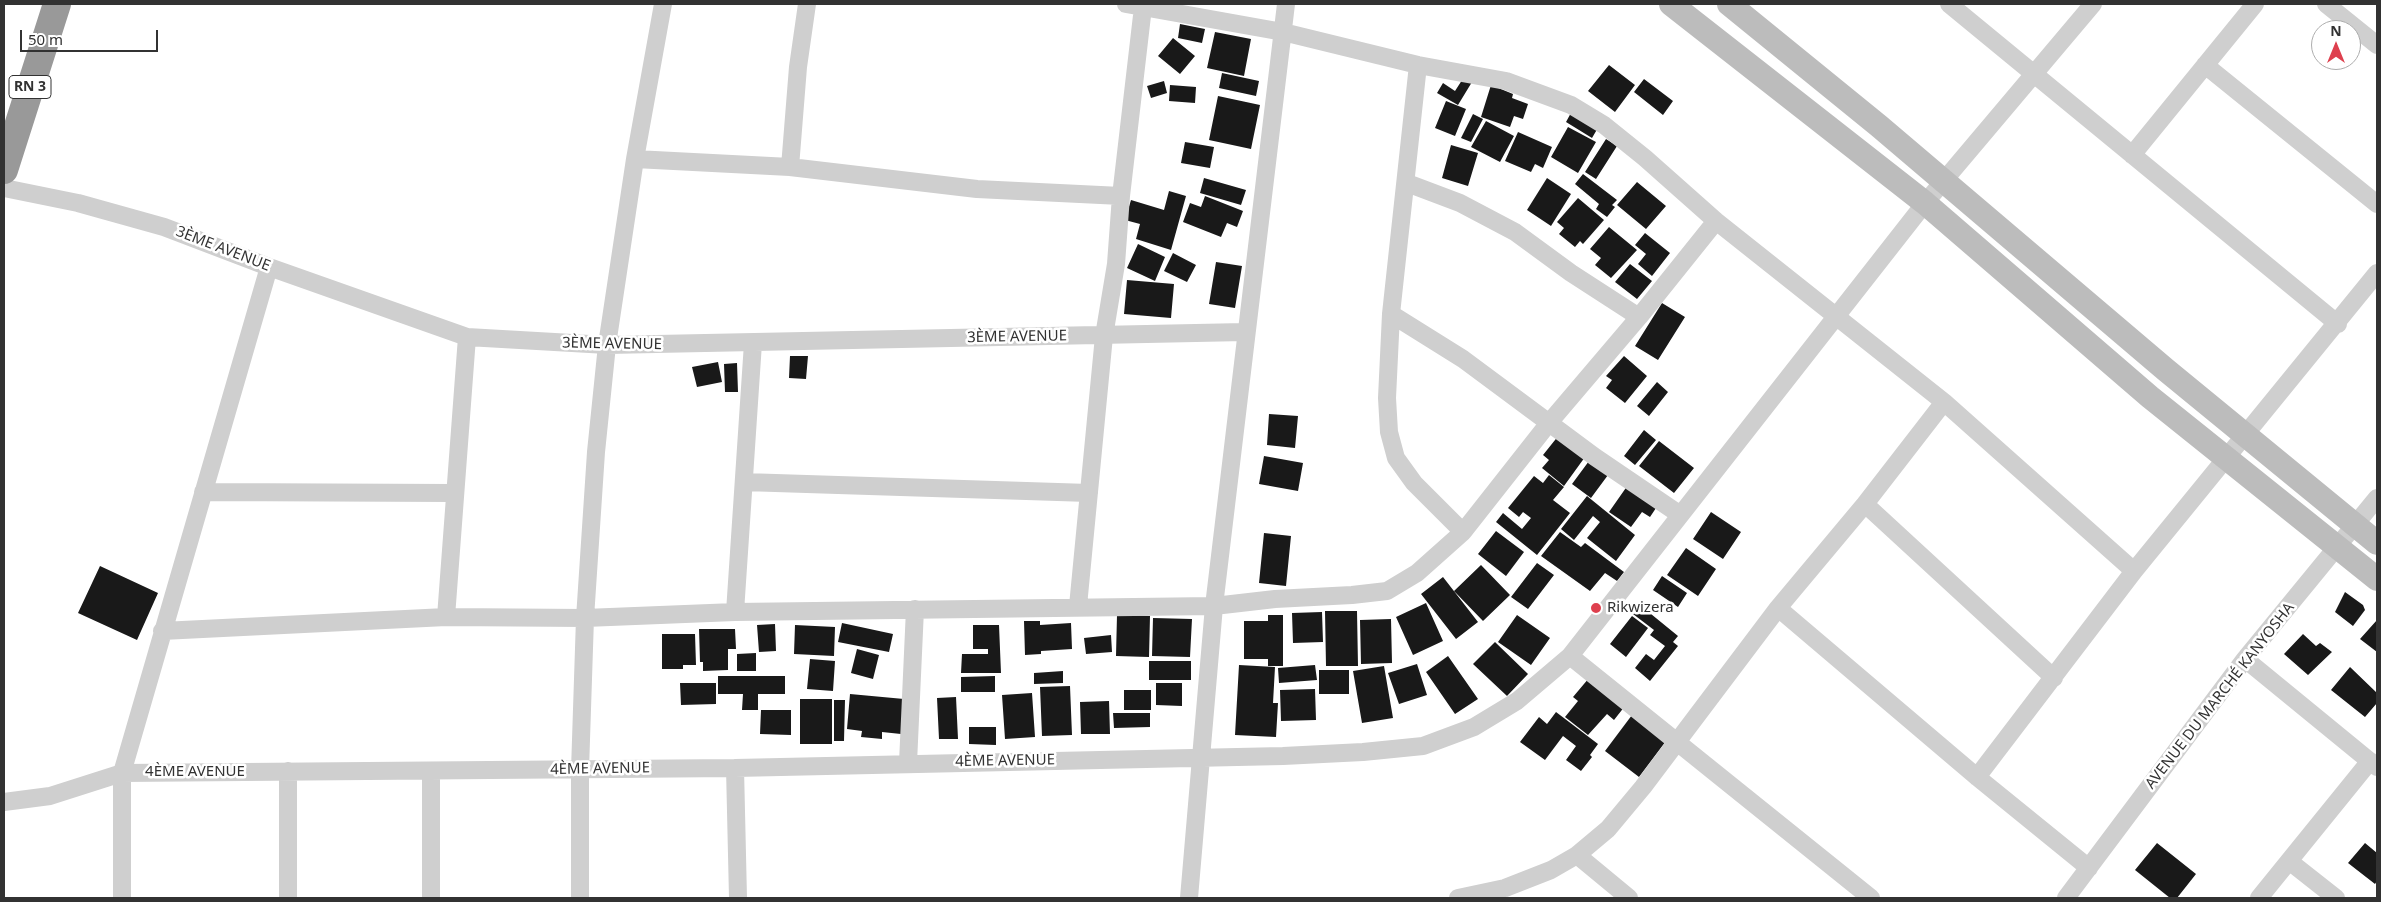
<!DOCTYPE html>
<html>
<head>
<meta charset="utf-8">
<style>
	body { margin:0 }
	#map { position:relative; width:2381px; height:902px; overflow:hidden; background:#fff; font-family:"Noto Sans",sans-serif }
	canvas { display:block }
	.frame { position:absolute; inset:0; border:5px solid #323232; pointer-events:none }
	.north { position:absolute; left:2311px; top:20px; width:50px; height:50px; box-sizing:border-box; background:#fff; border:1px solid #adadad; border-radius:50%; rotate:0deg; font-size:14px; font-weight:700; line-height:20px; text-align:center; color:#323232 }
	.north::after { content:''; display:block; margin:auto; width:18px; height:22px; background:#de404e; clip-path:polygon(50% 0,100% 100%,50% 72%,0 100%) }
	.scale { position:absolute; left:20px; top:30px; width:138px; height:22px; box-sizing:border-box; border:2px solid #323232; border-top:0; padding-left:6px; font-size:15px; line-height:18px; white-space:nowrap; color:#323232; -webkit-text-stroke:4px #fff; paint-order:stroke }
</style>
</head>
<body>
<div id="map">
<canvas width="2381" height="902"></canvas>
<div class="frame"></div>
<div class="north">N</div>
<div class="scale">50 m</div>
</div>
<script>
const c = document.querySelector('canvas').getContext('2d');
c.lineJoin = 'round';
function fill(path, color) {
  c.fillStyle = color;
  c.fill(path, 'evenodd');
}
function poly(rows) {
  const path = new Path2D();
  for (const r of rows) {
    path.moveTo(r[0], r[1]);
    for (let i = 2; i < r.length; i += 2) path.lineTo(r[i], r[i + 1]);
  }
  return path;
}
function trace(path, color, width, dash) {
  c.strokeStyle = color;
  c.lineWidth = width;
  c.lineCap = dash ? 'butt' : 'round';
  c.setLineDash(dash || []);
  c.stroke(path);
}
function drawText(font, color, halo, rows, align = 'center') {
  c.font = font + ' "Noto Sans",sans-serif';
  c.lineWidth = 5;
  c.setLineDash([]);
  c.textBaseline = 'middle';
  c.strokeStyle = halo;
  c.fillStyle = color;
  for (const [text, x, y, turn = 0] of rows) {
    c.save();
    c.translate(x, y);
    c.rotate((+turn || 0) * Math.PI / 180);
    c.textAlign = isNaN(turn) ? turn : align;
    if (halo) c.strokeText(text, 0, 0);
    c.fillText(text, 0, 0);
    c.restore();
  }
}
fill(poly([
	[1180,24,1205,29,1202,43,1178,38],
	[1215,32,1251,39,1244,76,1207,68],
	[1173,38,1195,56,1180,74,1158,56],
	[1609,65,1635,85,1615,112,1588,91],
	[1222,73,1259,81,1256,96,1219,88],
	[1464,77,1472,82,1458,105,1437,93,1443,83,1455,91],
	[1644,79,1673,101,1663,115,1634,92],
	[1164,81,1167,93,1151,98,1147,86],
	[1170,85,1196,87,1195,103,1169,101],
	[1491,85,1513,94,1512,98,1528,104,1523,119,1514,116,1510,127,1481,117],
	[1218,96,1260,105,1251,149,1209,140],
	[1446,101,1466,109,1455,136,1435,128],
	[1572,111,1599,126,1592,138,1566,122],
	[1473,114,1483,119,1471,142,1461,138],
	[1486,121,1514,136,1500,162,1471,147],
	[1568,127,1596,142,1578,173,1551,157],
	[1518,132,1552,147,1543,168,1535,164,1531,172,1505,161],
	[1606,139,1617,146,1596,179,1585,172],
	[1185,142,1214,147,1210,168,1181,163],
	[1451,145,1478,153,1468,186,1442,178],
	[1583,174,1617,200,1612,205,1615,207,1607,217,1596,209,1599,204,1575,184],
	[1204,178,1246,190,1241,205,1200,193],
	[1547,178,1571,194,1551,226,1527,210],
	[1637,182,1666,206,1646,229,1617,205],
	[1169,191,1186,196,1171,250,1136,239,1140,224,1125,220,1131,200,1164,210],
	[1205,196,1243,211,1237,227,1227,223,1221,237,1183,222,1190,203,1201,207],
	[1578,198,1604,220,1583,244,1580,241,1575,247,1559,234,1564,228,1557,222],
	[1609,227,1637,250,1611,278,1595,265,1601,258,1590,249],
	[1645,233,1670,253,1652,276,1638,264,1646,254,1635,245],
	[1138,244,1165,257,1155,281,1127,268],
	[1173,253,1196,265,1187,282,1164,271],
	[1216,262,1242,266,1235,308,1209,304],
	[1630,264,1652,281,1637,299,1615,282],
	[1127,280,1174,284,1171,318,1124,314],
	[1662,303,1685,317,1658,360,1635,346],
	[790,356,808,356,806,379,789,378],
	[1624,356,1647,376,1625,403,1606,388,1612,380,1606,376],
	[718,362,722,382,697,387,692,367],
	[737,363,738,392,725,392,724,364],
	[1657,382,1668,392,1649,416,1637,406],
	[1269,414,1298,416,1295,448,1267,445],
	[1644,430,1656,440,1635,465,1624,456],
	[1559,435,1585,457,1564,486,1542,468,1549,460,1543,455],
	[1659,441,1694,468,1674,493,1639,466],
	[1264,456,1303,463,1298,491,1259,484],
	[1589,461,1608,475,1591,498,1572,484],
	[1549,475,1564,487,1553,500,1570,513,1537,555,1496,522,1503,513,1522,529,1531,518,1523,512,1519,517,1508,508,1534,476,1543,483],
	[1630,482,1658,505,1650,517,1642,512,1631,527,1609,512],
	[1587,496,1635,535,1616,561,1587,538,1600,522,1593,516,1574,540,1561,529],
	[1711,512,1741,532,1723,559,1693,539],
	[1496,531,1524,552,1506,576,1478,554],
	[1560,532,1581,547,1585,543,1624,572,1617,581,1605,573,1590,591,1541,556],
	[1264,533,1291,536,1286,586,1259,583],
	[1686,548,1716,569,1698,596,1667,575],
	[1537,563,1554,575,1528,609,1511,597],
	[1481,565,1510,595,1483,621,1454,591],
	[100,566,158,593,137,640,78,613],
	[1662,576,1687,593,1678,607,1653,590],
	[1443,577,1478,622,1456,639,1421,594],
	[2345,592,2363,605,2365,610,2353,626,2335,612],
	[1426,603,1443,641,1413,655,1396,617],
	[1640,605,1678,636,1673,642,1678,646,1650,681,1635,668,1646,654,1654,660,1665,646,1650,635,1654,630,1633,614],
	[1325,611,1357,611,1358,666,1326,666],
	[1322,612,1323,642,1293,643,1292,613],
	[1117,615,1150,616,1149,657,1116,656],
	[1268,615,1283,615,1283,666,1268,666,1268,659,1244,659,1244,621,1268,621],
	[1517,615,1550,638,1531,665,1498,642],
	[1632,616,1648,628,1626,657,1610,644],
	[1153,618,1192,619,1190,657,1152,656],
	[1391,619,1392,663,1361,664,1360,620],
	[2377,620,2377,652,2360,639],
	[1024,621,1040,621,1040,625,1071,623,1072,649,1041,651,1041,654,1025,655],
	[842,623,893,634,889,652,838,642],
	[775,624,776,651,759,652,757,625],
	[795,625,835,627,834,656,794,654],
	[973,625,999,625,1001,673,961,673,962,654,988,654,988,649,973,649],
	[699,629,735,629,736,649,728,649,728,670,703,671,703,662,700,662],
	[662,634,695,634,696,665,683,665,683,669,662,669],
	[2303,634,2316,646,2320,643,2332,652,2308,675,2284,654],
	[1111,635,1112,652,1086,654,1084,638],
	[1495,642,1528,674,1507,696,1473,664],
	[857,649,879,655,873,679,851,673],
	[756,653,756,671,737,671,737,654],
	[1448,656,1478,699,1455,714,1426,672],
	[810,659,835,661,833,691,807,689],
	[1149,661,1191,661,1191,680,1149,680],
	[1417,664,1427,695,1399,704,1388,673],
	[1239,665,1275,667,1273,703,1278,703,1276,737,1235,735],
	[1315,665,1317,680,1279,683,1278,668],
	[1384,666,1393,718,1362,723,1353,671],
	[2350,667,2377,693,2377,703,2365,717,2331,690],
	[1319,670,1349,670,1349,694,1319,694],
	[1063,671,1063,683,1034,684,1034,673],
	[718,676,785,676,785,694,758,694,758,710,742,710,743,694,718,694],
	[995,676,995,692,961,692,961,677],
	[1589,678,1625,706,1614,720,1607,714,1588,735,1565,717,1578,701,1573,697],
	[680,683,716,683,716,704,681,705],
	[1156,683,1182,683,1182,706,1156,705],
	[1070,686,1072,735,1042,736,1040,687],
	[1315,689,1316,720,1281,721,1280,690],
	[1124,690,1151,690,1151,710,1124,710],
	[1032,693,1035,737,1005,739,1002,695],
	[850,694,904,699,901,734,882,732,882,739,861,737,862,731,847,729],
	[956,697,958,739,939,739,937,698],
	[800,699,832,699,832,744,800,744],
	[834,700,845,700,844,741,834,741],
	[1109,701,1110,734,1081,734,1080,702],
	[761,710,791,710,791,735,760,734],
	[1556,712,1598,744,1590,755,1592,757,1581,771,1566,760,1576,746,1563,736,1545,760,1520,742,1539,717,1547,724],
	[1113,713,1150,713,1150,727,1114,728],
	[1632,715,1666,741,1639,777,1605,751],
	[969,727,996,727,996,745,969,744],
	[2157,843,2196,874,2177,898,2170,898,2135,870],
	[2365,843,2377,853,2377,881,2375,884,2348,863]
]), '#191919');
trace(poly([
	[1126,4,1283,32,1418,65,1506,81,1571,105,1604,125,1645,158,1716,221,1944,402,2134,571],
	[1949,4,2338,324],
	[2326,4,2377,45],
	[1418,65,1391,314,1387,398,1389,432,1396,458,1414,483,1463,532],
	[2205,65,2377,204],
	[2132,155,2255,4],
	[635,159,790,167,977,189,1121,196],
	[790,167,798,67,807,4],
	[1407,183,1460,203,1515,232,1571,273,1639,317],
	[4,188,78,203,164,227,269,267,467,337,607,345,1245,332],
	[1391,314,1463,359,1595,457,1679,514],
	[744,482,1089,493],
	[203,492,453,493],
	[1865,504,2054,678],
	[1078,606,1104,336,1116,264,1121,196,1143,7],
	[1778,608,1977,777,2089,868],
	[735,612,753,343],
	[446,617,467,337],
	[162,631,446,617,585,618,735,612,1214,606,1275,599,1352,595,1387,591,1417,573,1463,532,1548,424,1639,317,1716,221],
	[1570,656,1871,898],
	[2245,659,2377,767],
	[908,763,915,609],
	[735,768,738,898],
	[288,771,288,898],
	[431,771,431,898],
	[1977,777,2134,571,2377,273],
	[4,802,50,796,122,773,735,768,1283,756,1363,752,1423,746,1474,727,1517,701,1570,656,1925,203,2093,4],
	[1577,855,1629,898],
	[2289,861,2336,898],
	[122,898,122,773,269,267],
	[580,898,580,770,585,618,596,452,607,345,635,159,663,4],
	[1189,898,1214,606,1286,4],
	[1458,898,1505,888,1551,870,1577,855,1608,829,1643,787,1778,608,1865,504,1944,402],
	[2066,898,2245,659,2377,498],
	[2259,898,2370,761]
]), '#cfcfcf', 18);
trace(poly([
	[1671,4,1925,203,2150,397,2377,579],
	[1729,4,1879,126,2166,370,2377,543]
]), '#bcbcbc', 24);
trace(poly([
	[4,170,57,4]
]), '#999', 28);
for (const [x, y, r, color] of [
	[1596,608,6,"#de404e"]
]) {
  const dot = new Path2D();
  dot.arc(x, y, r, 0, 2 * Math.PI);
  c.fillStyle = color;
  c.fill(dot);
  trace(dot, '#fff', 2);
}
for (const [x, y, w] of [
	[30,87,42]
]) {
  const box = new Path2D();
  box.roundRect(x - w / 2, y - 11.5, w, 23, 4);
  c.fillStyle = '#fff';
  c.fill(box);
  trace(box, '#323232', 1);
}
drawText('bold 14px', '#323232', null, [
	["RN 3",30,87]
]);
drawText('15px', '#323232', '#fff', [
	["3ÈME AVENUE",223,249,21],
	["3ÈME AVENUE",1017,337,-1],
	["3ÈME AVENUE",612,344,1],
	["AVENUE DU MARCHÉ KANYOSHA",2220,696,-52],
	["4ÈME AVENUE",1005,761,-1],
	["4ÈME AVENUE",600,769,-1],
	["4ÈME AVENUE",195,772]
]);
drawText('15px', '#323232', '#fff', [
	["Rikwizera",1607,608]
], 'left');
</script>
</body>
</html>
